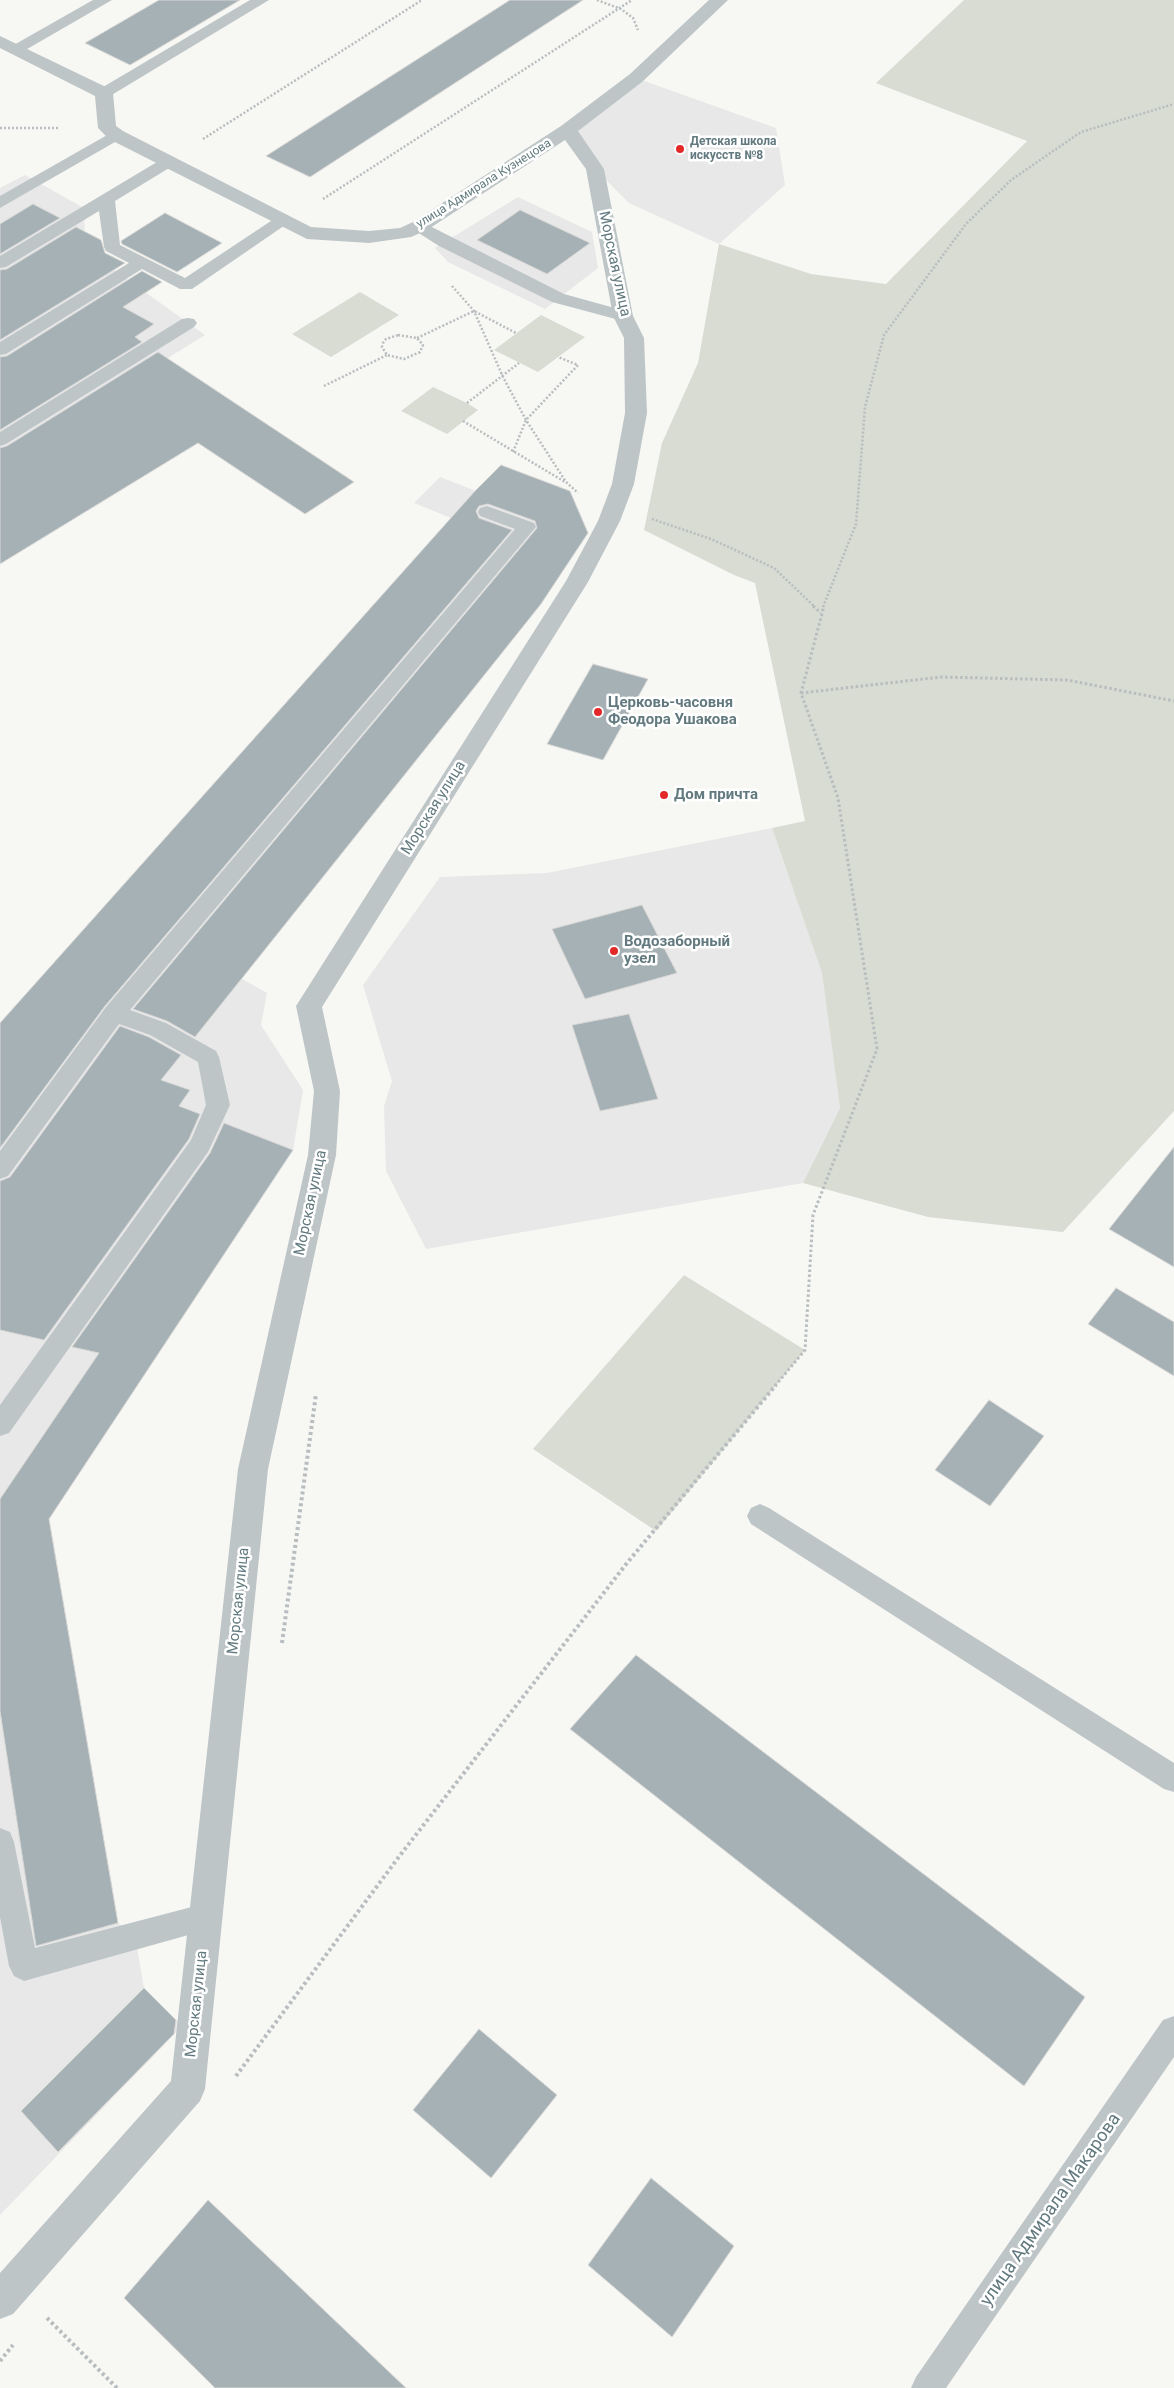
<!DOCTYPE html>
<html>
<head>
<meta charset="utf-8">
<style>
	body { margin:0 }
	canvas { display:block; background:#f7f7f4 }
</style>
</head>
<body>
<canvas width="1174" height="2388"></canvas>
<script>
const c = document.querySelector('canvas').getContext('2d');
c.lineJoin = 'round';
function fill(path, color) {
  c.fillStyle = color;
  c.fill(path, 'evenodd');
}
function poly(rows) {
  const path = new Path2D();
  for (const r of rows) {
    path.moveTo(r[0], r[1]);
    for (let i = 2; i < r.length; i += 2) path.lineTo(r[i], r[i + 1]);
  }
  return path;
}
function trace(path, color, width, dash) {
  c.strokeStyle = color;
  c.lineWidth = width;
  c.lineCap = dash ? 'butt' : 'round';
  c.setLineDash(dash || []);
  c.stroke(path);
}
function drawText(font, color, halo, rows, align = 'center') {
  c.font = font + ' Roboto,sans-serif';
  c.lineWidth = 5;
  c.setLineDash([]);
  c.textBaseline = 'middle';
  c.strokeStyle = halo;
  c.fillStyle = color;
  for (const [text, x, y, turn = 0] of rows) {
    c.save();
    c.translate(x, y);
    c.rotate((+turn || 0) * Math.PI / 180);
    c.textAlign = isNaN(turn) ? turn : align;
    if (halo) c.strokeText(text, 0, 0);
    c.fillText(text, 0, 0);
    c.restore();
  }
}
fill(poly([
	[636,78,776,128,785,185,719,244,629,203,595,169,568,130],
	[25,175,84,208,85,249,205,335,0,462,0,188],
	[518,197,592,232,598,268,545,309,448,262,435,248],
	[501,465,570,491,588,533,528,620,242,979,267,993,261,1025,303,1090,293,1150,49,1519,118,1923,135,1936,144,1988,182,2026,0,2215,0,1030,451,518,414,503,440,477,476,491],
	[772,828,822,973,840,1108,803,1183,426,1249,386,1171,384,1106,392,1081,363,985,440,877,547,873]
]), '#e8e8e8');
fill(poly([
	[964,0,1174,0,1174,1111,1063,1232,928,1217,803,1183,840,1108,822,973,772,828,805,821,755,583,734,575,644,530,662,443,698,363,719,244,811,274,886,284,1027,141,876,83],
	[360,292,399,315,331,357,292,334],
	[541,315,585,337,538,372,494,350],
	[433,387,467,403,478,410,447,434,401,411],
	[684,1275,805,1350,656,1531,533,1449]
]), '#d8dcd3');
const building = poly([
	[159,0,240,0,130,65,85,43,159,0],
	[510,0,583,0,310,177,266,156,510,0],
	[33,204,60,218,0,254,0,224,33,204],
	[520,210,590,243,547,274,477,240,520,210],
	[165,213,222,243,177,272,122,244,121,241,165,213],
	[76,227,101,240,105,253,125,263,0,340,0,270,7,269,76,227],
	[142,271,162,282,123,307,154,324,135,337,142,342,0,430,0,357,7,356,142,271],
	[158,352,354,482,305,514,198,443,0,564,0,448,7,446,158,352],
	[501,465,570,491,588,533,541,604,195,1037,167,1021,133,1009,537,528,535,521,488,504,479,506,476,511,479,518,512,530,105,1006,0,1148,0,1023,475,491,501,465],
	[593,664,648,679,603,760,547,744,593,664],
	[642,905,677,973,585,999,552,929,642,905],
	[629,1014,658,1099,600,1111,572,1025,629,1014],
	[120,1026,149,1037,181,1055,161,1080,190,1090,179,1106,200,1114,189,1139,44,1340,0,1330,0,1181,10,1177,120,1026],
	[224,1123,293,1150,49,1519,118,1923,36,1946,0,1711,0,1499,99,1353,72,1347,210,1153,224,1123],
	[1174,1147,1174,1267,1109,1229,1174,1147],
	[1116,1288,1174,1322,1174,1376,1088,1324,1116,1288],
	[989,1400,1044,1436,990,1506,935,1470,989,1400],
	[636,1655,1085,1997,1024,2086,570,1729,636,1655],
	[144,1988,176,2020,174,2034,58,2152,21,2111,144,1988],
	[479,2029,557,2095,491,2178,413,2110,479,2029],
	[651,2178,734,2246,672,2337,588,2265,651,2178],
	[208,2200,406,2388,215,2388,124,2298,208,2200]
]);
fill(building, '#a5b1b4');
trace(building, '#d9d8d7', 1);
trace(poly([
	[597,0,621,9,633,18,638,30],
	[0,128,59,128],
	[203,139,422,0],
	[323,199,632,0],
	[452,286,474,311,503,377,526,420,566,482,578,493],
	[398,335,417,338,423,345,420,352,404,359,387,355,382,347,383,343,386,339,398,335],
	[417,338,474,311,516,333],
	[324,386,387,355],
	[467,403,519,363],
	[463,421,565,482],
	[513,452,526,420,578,365,558,357],
	[652,519,711,539,774,568,815,607],
	[823,607,856,524,865,407,884,335,966,224,1011,180,1081,132,1174,104]
]), '#b8bdbf', 2.5, [2, 2]);
trace(poly([
	[813,606,821,613],
	[801,693,941,677,1067,680,1174,701],
	[775,1386,805,1350,813,1215,877,1049,838,798,801,693,824,606]
]), '#b8bdbf', 3, [2.5, 2.5]);
trace(poly([
	[282,1643,316,1394],
	[236,2076,401,1854,627,1563,776,1385],
	[47,2318,117,2388],
	[0,2361,13,2345]
]), '#b8bdbf', 4, [3, 3]);
fill(poly([
	[93,0,112,0,22,52,17,54,9,49,12,46,93,0],
	[250,0,269,0,110,96,104,98,98,96,96,93,98,90,250,0],
	[116,130,122,132,124,135,122,138,0,208,0,196,116,130],
	[168,157,174,159,176,162,174,165,115,201,120,245,185,278,277,217,283,216,289,217,291,221,192,289,180,289,142,269,6,354,0,355,0,342,129,263,106,251,104,247,99,211,6,267,0,268,0,256,162,159,168,157],
	[420,221,564,294,629,312,632,316,629,320,623,321,552,302,439,246,414,230,412,226,414,222,420,221],
	[188,318,194,319,197,323,194,327,6,444,0,446,0,432,182,319,188,318],
	[487,506,534,523,536,527,130,1010,166,1023,216,1051,219,1057,230,1105,208,1152,9,1433,0,1436,0,1405,191,1140,206,1105,198,1062,150,1035,119,1024,8,1176,0,1179,0,1151,106,1007,515,529,480,516,478,512,480,508,487,506],
	[760,1504,769,1508,1174,1763,1174,1792,1164,1789,751,1524,747,1516,751,1508,760,1504],
	[0,1828,10,1832,14,1842,35,1948,207,1903,217,1907,221,1917,217,1927,24,1981,14,1976,9,1966,0,1917,0,1828],
	[1174,2016,1174,2057,946,2388,911,2388,916,2377,1163,2020,1174,2016]
]), '#bec5c7');
fill(poly([
	[709,0,728,0,642,82,578,131,604,169,633,316,644,338,647,413,634,484,620,521,588,582,322,1007,340,1091,336,1155,268,1469,205,2089,200,2101,13,2314,0,2319,0,2273,171,2081,238,1469,308,1155,314,1091,296,1006,566,581,598,521,612,484,625,413,624,338,613,316,586,169,565,140,427,230,411,237,369,243,307,239,109,139,98,128,95,96,0,48,0,36,110,89,113,93,116,126,123,131,311,227,369,231,400,228,413,222,561,126,630,74,709,0]
]), '#bec5c7');
for (const [x, y, r, color] of [
	[680,149,5,"#e32828"],
	[598,712,5,"#e32828"],
	[664,795,5,"#e32828"],
	[614,951,5,"#e32828"]
]) {
  const dot = new Path2D();
  dot.arc(x, y, r, 0, 2 * Math.PI);
  c.fillStyle = color;
  c.fill(dot);
  trace(dot, '#fff', 2);
}
drawText('bold 12px', '#627a7f', '#fff', [
	["Детская школа",690,142],
	["искусств №8",690,156]
], 'left');
drawText('12px', '#627a7f', '#fff', [
	["улица Адмирала Кузнецова",484,184,-32]
]);
drawText('15px', '#627a7f', '#fff', [
	["Морская улица",614,264,78],
	["Морская улица",434,808,-58],
	["Морская улица",311,1203,-78],
	["Морская улица",239,1601,-84],
	["Морская улица",197,2004,-84]
]);
drawText('bold 15px', '#627a7f', '#fff', [
	["Церковь-часовня",608,703],
	["Феодора Ушакова",608,720],
	["Дом причта",674,795],
	["Водозаборный",624,942],
	["узел",624,959]
], 'left');
drawText('18px', '#627a7f', '#fff', [
	["улица Адмирала Макарова",1051,2210,-55]
]);
</script>
</body>
</html>
